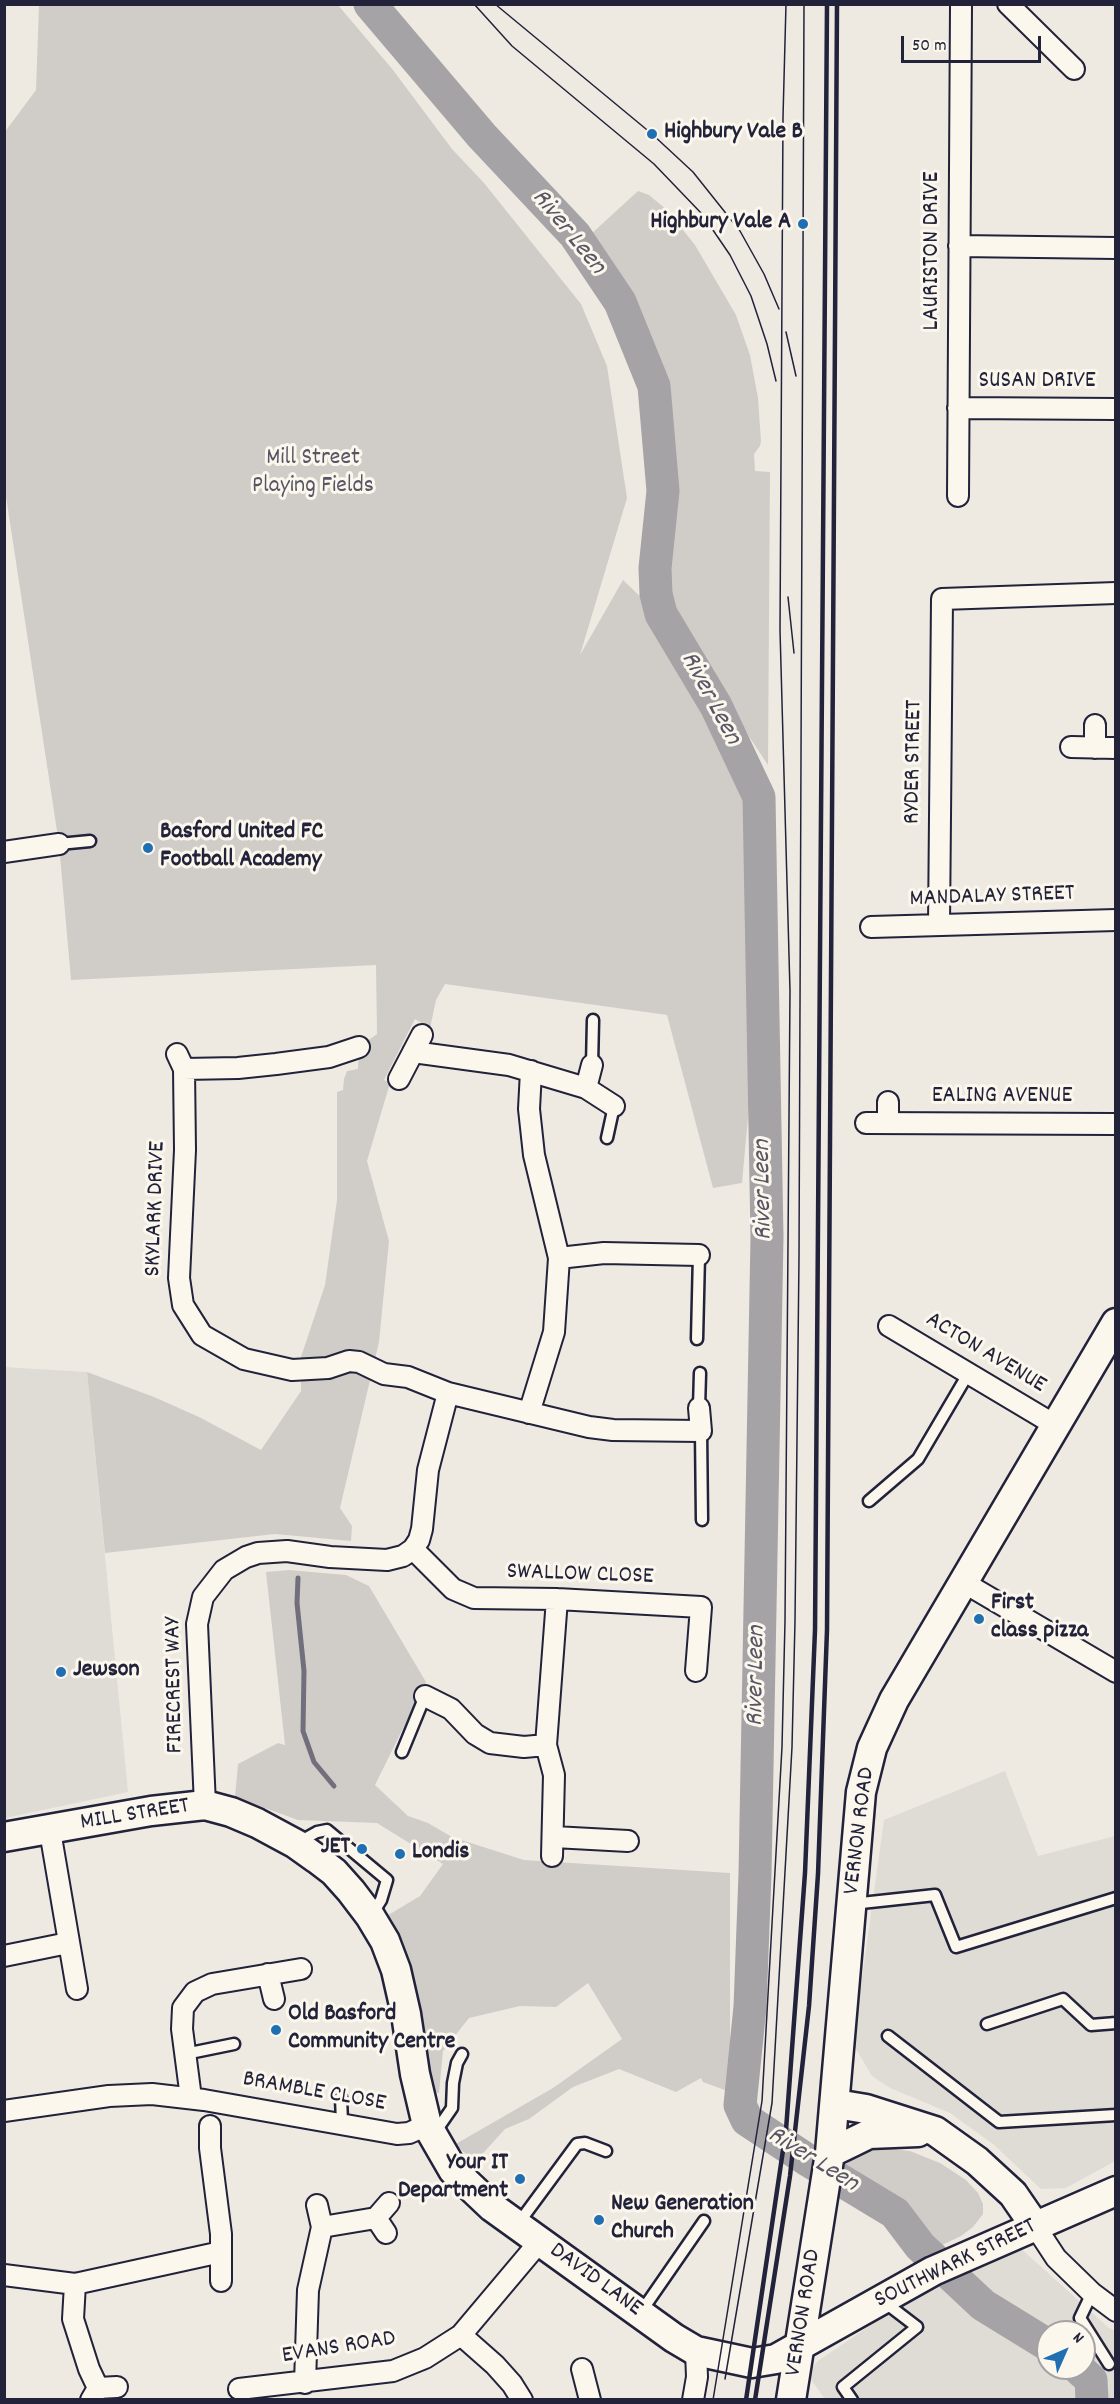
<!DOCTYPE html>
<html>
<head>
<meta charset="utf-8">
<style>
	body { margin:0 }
	#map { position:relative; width:1120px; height:2404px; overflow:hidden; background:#eeeae2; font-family:Dekko,sans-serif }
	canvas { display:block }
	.frame { position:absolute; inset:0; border:6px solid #22223b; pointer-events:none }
	.north { position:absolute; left:1036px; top:2320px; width:60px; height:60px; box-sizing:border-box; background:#fbf7ec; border:2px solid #a4a2a5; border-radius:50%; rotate:45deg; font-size:16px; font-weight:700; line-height:24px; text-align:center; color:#22223b }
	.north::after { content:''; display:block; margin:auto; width:21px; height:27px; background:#1f6fb2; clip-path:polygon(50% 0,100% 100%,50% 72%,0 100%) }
	.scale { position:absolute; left:901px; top:36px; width:140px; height:27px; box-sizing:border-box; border:3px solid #22223b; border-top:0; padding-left:8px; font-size:18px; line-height:21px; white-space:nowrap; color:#22223b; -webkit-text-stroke:4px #fbf7ec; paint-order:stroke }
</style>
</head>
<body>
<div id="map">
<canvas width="1120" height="2404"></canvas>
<div class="frame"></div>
<div class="north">N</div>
<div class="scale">50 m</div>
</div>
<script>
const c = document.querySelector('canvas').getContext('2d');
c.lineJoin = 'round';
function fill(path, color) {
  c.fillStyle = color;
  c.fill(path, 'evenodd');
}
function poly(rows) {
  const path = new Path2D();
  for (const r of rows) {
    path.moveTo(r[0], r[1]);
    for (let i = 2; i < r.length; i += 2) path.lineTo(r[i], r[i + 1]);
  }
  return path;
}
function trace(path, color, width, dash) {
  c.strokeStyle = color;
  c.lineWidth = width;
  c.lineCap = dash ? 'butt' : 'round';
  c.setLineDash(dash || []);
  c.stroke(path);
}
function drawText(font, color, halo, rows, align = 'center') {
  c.font = font + ' Dekko,sans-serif';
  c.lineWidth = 6;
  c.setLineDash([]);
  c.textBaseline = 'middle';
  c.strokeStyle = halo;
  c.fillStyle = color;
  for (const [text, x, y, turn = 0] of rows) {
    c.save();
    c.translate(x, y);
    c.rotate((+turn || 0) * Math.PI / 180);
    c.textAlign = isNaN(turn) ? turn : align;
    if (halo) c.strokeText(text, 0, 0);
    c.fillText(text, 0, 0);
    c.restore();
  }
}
fill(poly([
	[4,1367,87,1372,128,1792,5,1818],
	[1005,1771,1038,1856,1115,1836,1115,2161,1066,2188,1041,2189,993,2144,950,2113,890,2088,872,2076,853,2044,884,1820],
	[1018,2246,1109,2328,1115,2331,1115,2399,1103,2399,1100,2383,1084,2364,1084,2332,1048,2332,1048,2337,959,2275],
	[945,2281,1048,2353,1048,2368,1064,2368,1080,2399,825,2399,807,2374,818,2361,905,2302]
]), '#dfdbd5');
fill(poly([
	[39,5,338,5,393,70,452,149,484,183,581,304,607,366,627,498,580,655,623,580,648,604,762,796,758,1008,742,1183,713,1188,667,1015,445,984,436,1000,430,1028,415,1019,384,1080,390,1083,367,1161,389,1241,379,1342,340,1508,352,1526,351,1541,275,1534,105,1553,87,1372,154,1397,199,1417,261,1450,301,1391,301,1357,325,1285,337,1200,337,1092,343,1090,344,1079,347,1071,358,1069,359,1047,377,1034,376,965,71,980,59,844,5,490,4,133,36,90],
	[638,191,649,195,667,210,695,245,736,315,750,355,758,398,761,441,760,446,754,454,755,471,770,472,768,765,666,612,657,593,654,576,661,477,657,428,617,308,578,246],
	[289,1570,346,1575,369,1586,426,1682,375,1785,408,1816,428,1823,452,1837,524,1860,730,1873,730,2092,703,2082,701,2078,676,2092,619,2069,573,2087,529,2119,505,2129,476,2161,454,2145,553,2088,622,2039,588,1983,556,2007,520,2006,469,2018,443,2051,439,2093,431,2092,385,1917,420,1896,443,1864,377,1823,298,1820,235,1797,238,1764,278,1743,285,1745,266,1572],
	[882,2148,910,2151,940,2163,966,2180,978,2193,983,2204,983,2214,973,2227,961,2236,942,2245,903,2204,844,2166,861,2152]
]), '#d0cdc9');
trace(poly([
	[298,1578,297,1603,304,1671,303,1731,314,1762,334,1786]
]), '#716f7c', 5);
trace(poly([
	[370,4,482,136,575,235,620,302,654,386,663,491,655,568,656,594,661,614,716,706,759,797,767,1237,755,1874,750,2007,740,2105,747,2120,809,2161,895,2213,920,2246,983,2305,1048,2345],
	[1078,2368,1091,2380,1092,2400]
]), '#a6a3a7', 33);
const service = poly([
	[59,844,90,841],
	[592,1065,593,1020],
	[607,1138,614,1106],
	[697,1339,699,1255],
	[699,1408,700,1373],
	[701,1431,702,1520],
	[869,1501,918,1459,968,1374],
	[402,1752,425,1696],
	[299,1842,317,1832,327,1830,387,1880,381,1900,371,1916],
	[852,1904,935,1895,956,1947,1116,1898],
	[987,2024,1063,1999,1091,2025,1116,2023],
	[888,2036,999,2122,1116,2115],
	[185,2054,234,2044],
	[341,2097,342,2123],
	[434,2134,452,2108,453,2083,457,2063,462,2054],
	[518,2224,577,2144,585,2143,606,2151],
	[1092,2293,1080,2318,1109,2364],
	[641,2312,704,2221],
	[852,2400,843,2387,917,2327,883,2301]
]);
const minor = poly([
	[1008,4,1074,69],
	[959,246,1116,248],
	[958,408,1116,409],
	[958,496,961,6],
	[1071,747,1116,748],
	[1095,748,1095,725],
	[4,852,59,844],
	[939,925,942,599,1116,593],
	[871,927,1116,920],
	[413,1052,509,1065,586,1088],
	[177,1054,184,1069,185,1150,179,1278,183,1305,202,1335,244,1359,292,1370,328,1368,349,1361,359,1362,384,1374,408,1377,448,1393,589,1427,613,1430,701,1431,699,1408],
	[592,1065,586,1088,614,1106],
	[184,1069,238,1068,276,1064,329,1057,359,1047],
	[399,1079,422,1035],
	[866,1123,1116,1124],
	[888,1123,888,1102],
	[559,1258,604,1253,699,1255],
	[889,1326,1055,1425],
	[529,1413,554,1332,559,1258,534,1155,529,1109,531,1071],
	[413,1549,453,1589,474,1598,557,1599,701,1607,696,1671],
	[963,1582,1116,1672],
	[425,1696,451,1709,475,1734,490,1743,524,1747,546,1745],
	[205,1805,197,1624,203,1597,224,1570,246,1557,258,1553,287,1551,330,1557,387,1560,403,1556,413,1549,419,1540,422,1529,428,1470,448,1393],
	[50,1831,77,1989],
	[554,1837,628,1841],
	[552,1856,554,1775,546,1745,557,1599],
	[4,1956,68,1943],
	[268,1974,274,1999],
	[191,2098,182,2029,183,2008,195,1992,212,1984,301,1969],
	[4,2111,109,2096,152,2094,204,2100,397,2134,409,2133,427,2125],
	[210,2126,210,2148,221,2234,221,2281],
	[1035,2226,1056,2258,1092,2293,1116,2311],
	[322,2227,376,2218],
	[386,2233,376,2218,389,2203],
	[4,2275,75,2284,221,2252],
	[75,2284,73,2319,89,2369,98,2388],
	[461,2335,495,2365,512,2384,522,2400],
	[582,2369,590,2400],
	[305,2383,308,2290,322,2227,317,2205],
	[239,2389,393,2371,425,2358,461,2335,541,2240],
	[91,2400,98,2388,117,2387],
	[693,2400,697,2377,696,2351]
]);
const secondary = poly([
	[4,1837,151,1811,205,1805,231,1812,257,1823,296,1844,317,1859,334,1872,351,1891,370,1916,385,1941,396,1970,406,2014,415,2074,427,2125,453,2170,492,2207,674,2338,696,2351,752,2363,776,2359,933,2271,1116,2191],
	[836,2104,866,2109,935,2131,977,2161,1013,2194,1035,2226],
	[830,2153,869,2134,918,2132],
	[791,2400,830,2153,861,1792,872,1748,894,1700,1116,1323]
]);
trace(service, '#22223b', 15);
trace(minor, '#22223b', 24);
trace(secondary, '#22223b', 33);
trace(service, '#fbf7ec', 10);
trace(minor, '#fbf7ec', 20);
trace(secondary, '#fbf7ec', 28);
trace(poly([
	[474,4,512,46,654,164,702,214,730,255,751,296,767,344,776,381],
	[495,4,652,134,693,172,740,231,764,274,779,309],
	[786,332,796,376],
	[788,597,794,653],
	[725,2379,772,2103,792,1747,795,1621,799,1257,804,4],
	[713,2400,762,2101,782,1747,785,1621,790,991,780,630,783,117,786,4]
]), '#22223b', 1.5);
trace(poly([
	[746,2400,786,2130,805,1873,815,1630,827,4],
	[755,2400,790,2176,809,2006,818,1874,827,1630,837,4]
]), '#22223b', 4.5);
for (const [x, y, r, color] of [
	[652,134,6,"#1f6fb2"],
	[803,224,6,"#1f6fb2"],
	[148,848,6,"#1f6fb2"],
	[979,1619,6,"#1f6fb2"],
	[61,1672,6,"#1f6fb2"],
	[362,1849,6,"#1f6fb2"],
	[400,1854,6,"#1f6fb2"],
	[276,2030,6,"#1f6fb2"],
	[520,2179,6,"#1f6fb2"],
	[599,2220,6,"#1f6fb2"]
]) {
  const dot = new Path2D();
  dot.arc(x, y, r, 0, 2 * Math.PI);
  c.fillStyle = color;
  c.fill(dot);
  trace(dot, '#fbf7ec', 2);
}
drawText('bold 24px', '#22223b', '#fbf7ec', [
	["Highbury Vale B",664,134],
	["Highbury Vale A",791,224,"right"],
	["Basford United FC",160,834],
	["Football Academy",160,862],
	["First",991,1605],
	["class pizza",991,1633],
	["Jewson",73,1672],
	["JET",350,1849,"right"],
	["Londis",412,1854],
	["Old Basford",288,2016],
	["Community Centre",288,2044],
	["Your IT",508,2165,"right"],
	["Department",508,2193,"right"],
	["New Generation",611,2206],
	["Church",611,2234]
], 'left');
drawText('24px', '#22223b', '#fbf7ec', [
	["LAURISTON DRIVE",934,251,-90],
	["SUSAN DRIVE",1037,383],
	["RYDER STREET",915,762,-89],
	["MANDALAY STREET",992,898,-2],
	["EALING AVENUE",1002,1098],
	["SKYLARK DRIVE",157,1209,-88],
	["ACTON AVENUE",985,1354,31],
	["SWALLOW CLOSE",580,1576,2],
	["FIRECREST WAY",176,1685,-91],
	["MILL STREET",135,1816,-9],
	["VERNON ROAD",861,1831,-83],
	["BRAMBLE CLOSE",314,2093,10],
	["SOUTHWARK STREET",956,2265,-26],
	["DAVID LANE",595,2281,36],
	["VERNON ROAD",805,2313,-81],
	["EVANS ROAD",339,2349,-9]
]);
drawText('24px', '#565566', '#fbf7ec', [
	["Mill Street",313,460],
	["Playing Fields",313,488]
]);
drawText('italic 26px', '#575666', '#fbf7ec', [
	["River Leen",567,233,51],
	["River Leen",709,699,62],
	["River Leen",765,1190,-91],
	["River Leen",758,1676,-89],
	["River Leen",812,2161,32]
]);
</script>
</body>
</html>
